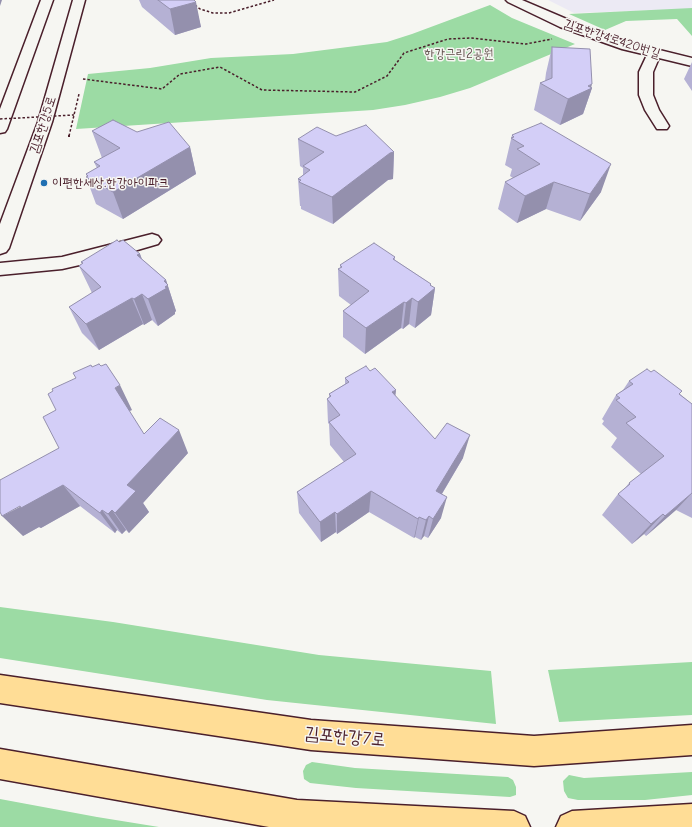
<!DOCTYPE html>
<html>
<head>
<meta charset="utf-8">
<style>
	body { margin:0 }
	canvas { display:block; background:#f6f6f2 }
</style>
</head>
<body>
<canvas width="692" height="827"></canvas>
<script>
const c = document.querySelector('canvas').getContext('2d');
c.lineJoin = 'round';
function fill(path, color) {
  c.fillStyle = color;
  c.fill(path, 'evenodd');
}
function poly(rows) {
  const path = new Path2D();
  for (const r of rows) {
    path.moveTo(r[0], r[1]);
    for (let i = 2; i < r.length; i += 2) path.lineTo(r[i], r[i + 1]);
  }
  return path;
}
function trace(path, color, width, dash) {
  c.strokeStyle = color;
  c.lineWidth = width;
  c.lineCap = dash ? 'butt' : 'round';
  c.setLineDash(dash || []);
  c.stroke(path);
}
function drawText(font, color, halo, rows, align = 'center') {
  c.font = font + ' "Comic Neue","Poor Story",sans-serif';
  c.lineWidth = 3;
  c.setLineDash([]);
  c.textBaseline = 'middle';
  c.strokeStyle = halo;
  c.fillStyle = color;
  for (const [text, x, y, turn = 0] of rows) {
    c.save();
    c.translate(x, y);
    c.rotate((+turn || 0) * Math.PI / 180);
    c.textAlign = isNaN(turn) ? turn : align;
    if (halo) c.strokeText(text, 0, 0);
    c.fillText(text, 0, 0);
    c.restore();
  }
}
fill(poly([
	[548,0,692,0,692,9,574,13]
]), '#eceaf4');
fill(poly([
	[490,5,512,18,575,44,470,88,440,97,405,105,373,110,76,129,88,74,150,68,211,58,293,54,387,42,412,34],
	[692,8,692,36,677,19,626,21,605,30,569,14],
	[0,607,113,622,319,655,491,671,496,724,267,700,0,658],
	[692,662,692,715,559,722,548,670],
	[312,762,355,768,508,777,513,780,516,787,516,795,510,797,356,788,310,783,304,779,303,771,306,765],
	[692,772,692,795,645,800,578,800,568,798,564,791,563,781,569,775,584,778],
	[0,799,97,817,159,827,0,827]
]), '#9cdba4');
const minor = poly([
	[41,0,53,0,7,129,5,132,0,133,0,109,41,0],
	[73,0,85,0,52,122,9,248,6,252,0,254,0,224,38,122,73,0],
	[506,0,522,0,597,32,631,43,692,58,692,66,659,58,653,72,653,95,659,110,669,126,667,129,657,129,645,110,639,95,639,72,647,55,622,49,560,27,508,2,506,0],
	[152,234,158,236,161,240,158,244,110,258,62,269,0,275,0,263,62,257,152,234]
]);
const major = poly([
	[0,675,311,720,534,736,692,725,692,755,534,766,311,750,0,703,0,675],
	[0,749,297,800,514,811,525,816,530,827,269,827,0,779,0,749],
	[692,804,692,827,556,827,561,816,572,811,692,804]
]);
trace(minor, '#4a1f2b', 3);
trace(major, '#4a1f2b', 3);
trace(poly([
	[195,5,200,9,213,13,229,13,274,0],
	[83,79,162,89,180,74,220,67,262,90,355,92,387,76,404,53,448,39,471,38,526,44,552,39],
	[69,136,79,94]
]), '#4a1f2b', 1.5, [2.5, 2]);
trace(poly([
	[69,137,69,135]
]), '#4a1f2b', 2, [3, 2.5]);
fill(minor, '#f6f6f2');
fill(major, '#ffdd96');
trace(poly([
	[0,119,74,115]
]), '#4a1f2b', 1.5, [2.5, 2]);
fill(poly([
	[139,0,194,0,201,27,175,35,142,7],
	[552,47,592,88,583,114,560,125,534,110,540,83,545,81,546,73],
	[692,62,692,91,684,79],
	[92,131,137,132,190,147,196,174,123,219,96,204,86,177,87,177,86,174,97,168,94,162,102,158],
	[512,135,601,192,580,221,546,209,517,223,498,209,505,182,513,178,510,176,512,169,505,165],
	[336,136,394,152,393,179,388,180,333,224,301,209,301,206,300,206,298,179,303,175,303,168,300,166,298,139],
	[119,242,140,254,142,259,166,280,176,311,175,312,175,314,158,326,152,320,144,325,143,324,99,350,82,333,69,307,92,293,79,266,82,264,81,262],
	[395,257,395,260,431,284,431,286,435,288,431,315,415,328,409,324,403,329,401,328,365,354,343,337,343,311,351,305,339,296,338,269,340,268,340,265],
	[370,371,396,390,395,396,435,439,463,458,442,494,441,518,428,538,424,536,421,540,415,537,414,538,369,512,337,534,336,532,321,542,299,513,297,492,344,462,330,445,329,424,328,423,327,399,329,397,329,394,345,384,345,378],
	[629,381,680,394,692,404,692,518,676,510,646,536,644,534,632,544,602,515,618,494,625,488,629,483,641,474,611,447,617,438,602,424,604,421,602,419,616,395,623,390],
	[56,410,132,410,129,411,144,434,188,453,143,503,149,512,129,533,126,530,122,534,117,530,115,533,80,506,41,528,39,527,23,536,59,448]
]), '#b5b1d4');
fill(poly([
	[0,0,2,0,0,6],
	[196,2,201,27,175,35,170,9],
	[592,84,591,88,592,88,583,114,560,125,568,99],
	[190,147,196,174,123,219,113,192],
	[394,152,393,179,388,180,333,224,332,197,390,153],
	[611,164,601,192,580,221,590,194],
	[554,182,546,209,517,223,525,196],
	[140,254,149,280,137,255],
	[166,280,176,311,175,312,175,314,158,326,148,299,164,281],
	[431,284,430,292,435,288,431,315,415,328,418,302,430,285],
	[142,294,152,320,144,325,134,299],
	[132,298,143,324,99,350,86,324],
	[412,298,409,324,403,329,406,303],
	[404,302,401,328,365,354,366,328],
	[120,385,132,410,127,412,115,388],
	[396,390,393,414,392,392],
	[179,430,188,453,143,503,149,512,129,533,115,513,127,485],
	[470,435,463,458,431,512,436,491],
	[63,485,80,506,41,528,39,527,23,536,2,516],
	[371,491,369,512,337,534,337,514],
	[692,493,676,510,646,536,665,516],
	[447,497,441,518,428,538,433,519],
	[102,510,117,530,115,533,100,513],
	[112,510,126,530,122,534,108,514],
	[335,512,336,532,321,542,320,522],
	[663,514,644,534,632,544,651,524],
	[429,516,424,536,421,540,426,520],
	[419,517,415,537,414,538,418,519]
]), '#9490ad');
const building = poly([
	[158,0,194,0,196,2,170,9,158,0],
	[552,47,590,49,592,84,588,86,592,88,568,99,540,83,552,78,552,47],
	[113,120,137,132,169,122,190,147,113,192,86,177,88,176,86,174,100,166,94,162,120,148,92,131,113,120],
	[541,123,611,164,590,194,554,182,525,196,505,182,540,164,517,149,524,146,511,138,514,137,512,135,541,123],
	[366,125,394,152,390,153,332,197,299,182,301,180,298,179,310,170,303,166,324,152,298,139,317,127,336,136,366,125],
	[117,240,119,242,123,240,140,254,137,255,166,280,164,281,168,285,165,287,167,288,148,299,142,294,134,299,132,298,86,324,69,307,101,287,79,266,83,263,81,262,117,240],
	[374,243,395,257,393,259,431,284,430,285,435,288,418,302,412,298,406,303,404,302,366,328,343,311,369,291,338,269,342,267,340,265,374,243],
	[99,364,101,366,106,364,120,385,115,388,144,434,160,418,179,430,127,485,136,491,115,513,112,510,108,514,102,510,100,513,63,485,21,508,20,506,2,516,0,512,0,480,59,448,43,417,56,410,48,394,53,391,52,389,76,378,73,373,91,365,92,367,99,364],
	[366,366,370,371,375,368,396,390,392,392,435,439,447,423,470,435,436,491,447,497,433,519,429,516,426,520,419,517,418,519,371,491,337,514,335,512,320,522,297,492,356,454,329,422,340,415,327,399,331,396,329,394,349,382,345,378,366,366],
	[647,369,651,372,654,370,682,391,679,394,692,404,692,493,665,516,663,514,651,524,618,494,630,484,629,483,664,456,626,423,636,417,616,400,620,398,616,395,633,384,629,381,647,369]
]);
fill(building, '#d3cef7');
trace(building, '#9490ad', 1);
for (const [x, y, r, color] of [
	[44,183,4,"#1f6fb2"]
]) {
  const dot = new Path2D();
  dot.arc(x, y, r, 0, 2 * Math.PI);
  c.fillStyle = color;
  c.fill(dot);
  trace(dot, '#f6f6f2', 1.5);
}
drawText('13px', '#4a1f2b', '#f6f6f2', [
	["김포한강4로420번길",612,39,18],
	["김포한강5로",43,125,-72]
]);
drawText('13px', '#5e4e49', '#f6f6f2', [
	["한강근린2공원",459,54]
]);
drawText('13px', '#4a1f2b', '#f6f6f2', [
	["이편한세상.한강아이파크",52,183]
], 'left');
drawText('18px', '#4a1f2b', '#f6f6f2', [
	["김포한강7로",345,737,5]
]);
</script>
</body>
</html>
